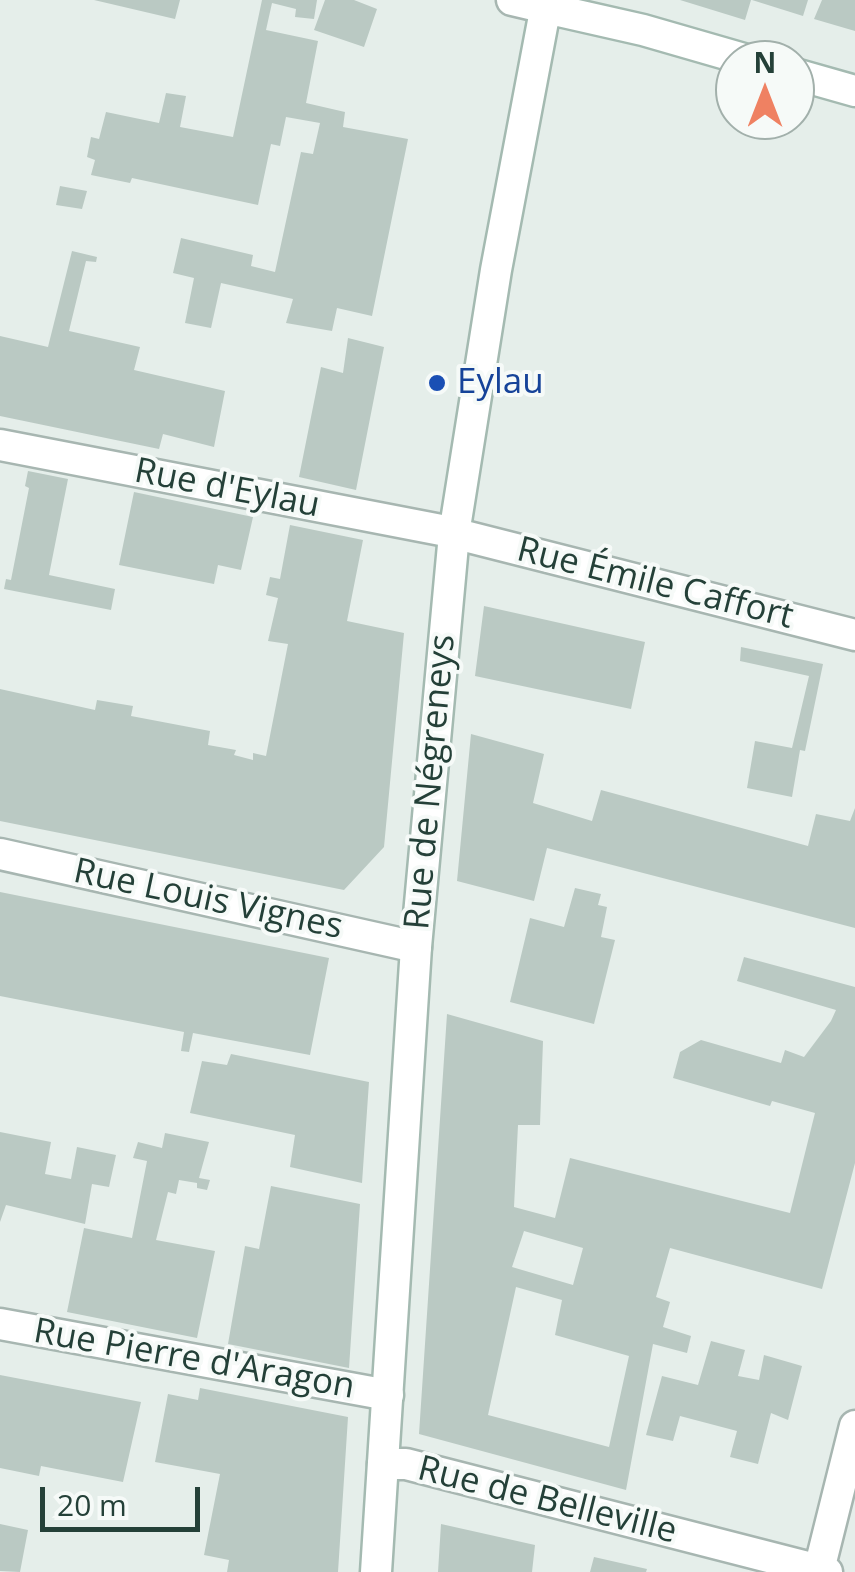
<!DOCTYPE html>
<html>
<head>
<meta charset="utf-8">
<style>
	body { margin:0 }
	#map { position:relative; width:855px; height:1572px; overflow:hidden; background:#e5eeea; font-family:"Open Sans",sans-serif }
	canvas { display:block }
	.north { position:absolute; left:715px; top:40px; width:100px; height:100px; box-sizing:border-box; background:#f6faf8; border:2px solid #a2b0ab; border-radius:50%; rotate:0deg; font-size:28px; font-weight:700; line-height:40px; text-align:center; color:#244038 }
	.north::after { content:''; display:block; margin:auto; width:35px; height:45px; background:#ef8162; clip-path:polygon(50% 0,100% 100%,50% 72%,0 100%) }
	.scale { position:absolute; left:40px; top:1487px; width:160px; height:45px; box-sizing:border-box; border:5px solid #244038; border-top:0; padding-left:12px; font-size:30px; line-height:35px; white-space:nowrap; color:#244038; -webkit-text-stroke:8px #f6faf8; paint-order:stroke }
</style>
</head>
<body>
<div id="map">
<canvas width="855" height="1572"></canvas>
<div class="north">N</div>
<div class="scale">20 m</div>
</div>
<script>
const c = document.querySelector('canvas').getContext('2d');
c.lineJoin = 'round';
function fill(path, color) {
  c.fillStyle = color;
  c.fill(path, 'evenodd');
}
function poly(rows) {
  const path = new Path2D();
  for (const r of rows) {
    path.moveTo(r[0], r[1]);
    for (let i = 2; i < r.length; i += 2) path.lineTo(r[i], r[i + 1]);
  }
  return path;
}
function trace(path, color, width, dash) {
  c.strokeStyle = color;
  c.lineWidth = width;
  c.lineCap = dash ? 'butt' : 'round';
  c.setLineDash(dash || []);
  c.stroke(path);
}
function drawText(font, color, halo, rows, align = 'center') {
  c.font = font + ' "Open Sans",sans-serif';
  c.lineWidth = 8;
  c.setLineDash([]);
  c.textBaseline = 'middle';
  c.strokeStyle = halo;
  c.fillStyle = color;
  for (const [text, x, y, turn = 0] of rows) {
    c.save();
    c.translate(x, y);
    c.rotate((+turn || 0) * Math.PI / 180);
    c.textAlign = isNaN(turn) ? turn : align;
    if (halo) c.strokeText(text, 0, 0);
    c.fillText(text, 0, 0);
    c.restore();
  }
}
fill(poly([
	[94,0,180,0,175,19],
	[262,0,317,0,314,19,295,17,296,9,272,3,266,30,318,41,306,103,345,112,343,127,408,139,372,316,337,308,332,331,286,323,293,299,221,283,211,328,185,323,194,278,173,273,181,238,253,255,251,266,275,272,301,152,313,154,320,123,286,117,280,146,271,144,258,205,132,178,130,183,91,175,95,160,87,157,91,137,99,139,106,112,159,123,166,93,186,96,180,127,233,137],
	[325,0,354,0,377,9,364,47,314,30],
	[680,0,751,0,745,20],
	[752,0,808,0,803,16],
	[822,0,855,0,855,31,814,19],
	[60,186,87,191,82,209,56,205],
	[72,251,97,257,96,262,86,261,69,331,140,347,134,370,225,391,214,447,163,434,159,449,0,416,0,336,48,347],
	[348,338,384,347,356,490,299,477,321,367,343,373],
	[28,471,68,479,49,575,115,589,111,610,4,589,6,579,11,580,29,488,25,486],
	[134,492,253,517,241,570,218,565,214,584,119,565],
	[290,525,363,540,347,621,404,633,384,847,344,890,0,821,0,689,95,710,97,700,133,706,131,716,210,731,208,745,236,750,234,755,253,760,253,753,266,756,288,644,268,641,278,598,266,595,270,577,280,579],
	[484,606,645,642,631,709,475,676],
	[741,647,823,664,805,751,800,750,792,797,747,788,755,741,792,748,809,676,740,661],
	[471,734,544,754,533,803,592,821,601,790,808,846,816,814,850,821,855,808,855,928,547,848,534,901,457,881],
	[575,888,601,894,598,905,607,907,601,937,615,940,594,1024,510,1002,530,918,564,927],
	[0,892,329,958,310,1055,193,1033,189,1052,181,1051,184,1032,0,996],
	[744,957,855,987,855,1163,822,1289,670,1248,656,1297,670,1302,663,1327,691,1336,687,1353,653,1344,626,1490,419,1434,447,1014,543,1041,540,1125,518,1125,514,1207,555,1218,570,1158,790,1213,815,1113,772,1101,770,1106,673,1078,680,1052,701,1040,781,1063,785,1050,804,1057,831,1021,836,1010,737,981],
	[524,1231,583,1248,573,1285,512,1267],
	[516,1287,562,1300,555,1335,629,1356,609,1447,488,1415],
	[231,1054,369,1082,362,1183,290,1167,295,1135,190,1113,202,1061,227,1065],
	[0,1132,51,1142,45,1174,71,1179,77,1147,116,1155,109,1187,92,1184,85,1224,6,1205,0,1222],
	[165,1133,209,1142,199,1178,210,1180,207,1190,197,1188,197,1183,179,1180,176,1194,168,1192,156,1240,215,1251,197,1338,67,1312,84,1228,132,1238,147,1161,133,1158,138,1142,162,1148],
	[271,1186,360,1204,349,1368,228,1344,245,1246,259,1249],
	[711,1341,745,1350,738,1376,759,1380,764,1355,802,1366,788,1420,771,1413,758,1464,730,1457,737,1431,680,1416,673,1441,646,1435,662,1376,698,1385],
	[0,1375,141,1402,123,1482,41,1466,39,1476,0,1468],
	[200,1388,348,1417,338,1572,227,1572,229,1560,204,1555,220,1474,155,1462,168,1394,198,1400],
	[0,1524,28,1530,20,1572,0,1571],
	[441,1524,535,1545,532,1572,438,1572],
	[594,1557,647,1569,646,1572,590,1572]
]), '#bac9c3');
const street = poly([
	[512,0,546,8],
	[0,445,441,530,855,635],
	[0,854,416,947],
	[0,1324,388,1395],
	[383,1464,406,1464,827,1572],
	[819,1570,855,1426]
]);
const secondary = poly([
	[546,8,643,30,747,60],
	[795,74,855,91],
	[376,1572,416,947,454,534,496,270,547,0]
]);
trace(street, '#a7b6b1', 35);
trace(secondary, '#a4bab1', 35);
trace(street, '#fff', 30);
trace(secondary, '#fff', 30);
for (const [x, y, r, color] of [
	[437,383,10,"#1a4fb4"]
]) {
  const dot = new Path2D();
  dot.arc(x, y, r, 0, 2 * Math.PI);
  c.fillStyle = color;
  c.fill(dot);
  trace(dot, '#f6faf8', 4);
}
drawText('35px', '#164399', '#f6faf8', [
	["Eylau",457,383]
], 'left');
drawText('35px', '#244038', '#f6faf8', [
	["Rue d'Eylau",227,489,11],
	["Rue Émile Caffort",655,584,14],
	["Rue de Négreneys",431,782,-85],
	["Rue Louis Vignes",208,900,12],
	["Rue Pierre d'Aragon",194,1360,10],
	["Rue de Belleville",547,1501,14]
]);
</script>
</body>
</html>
